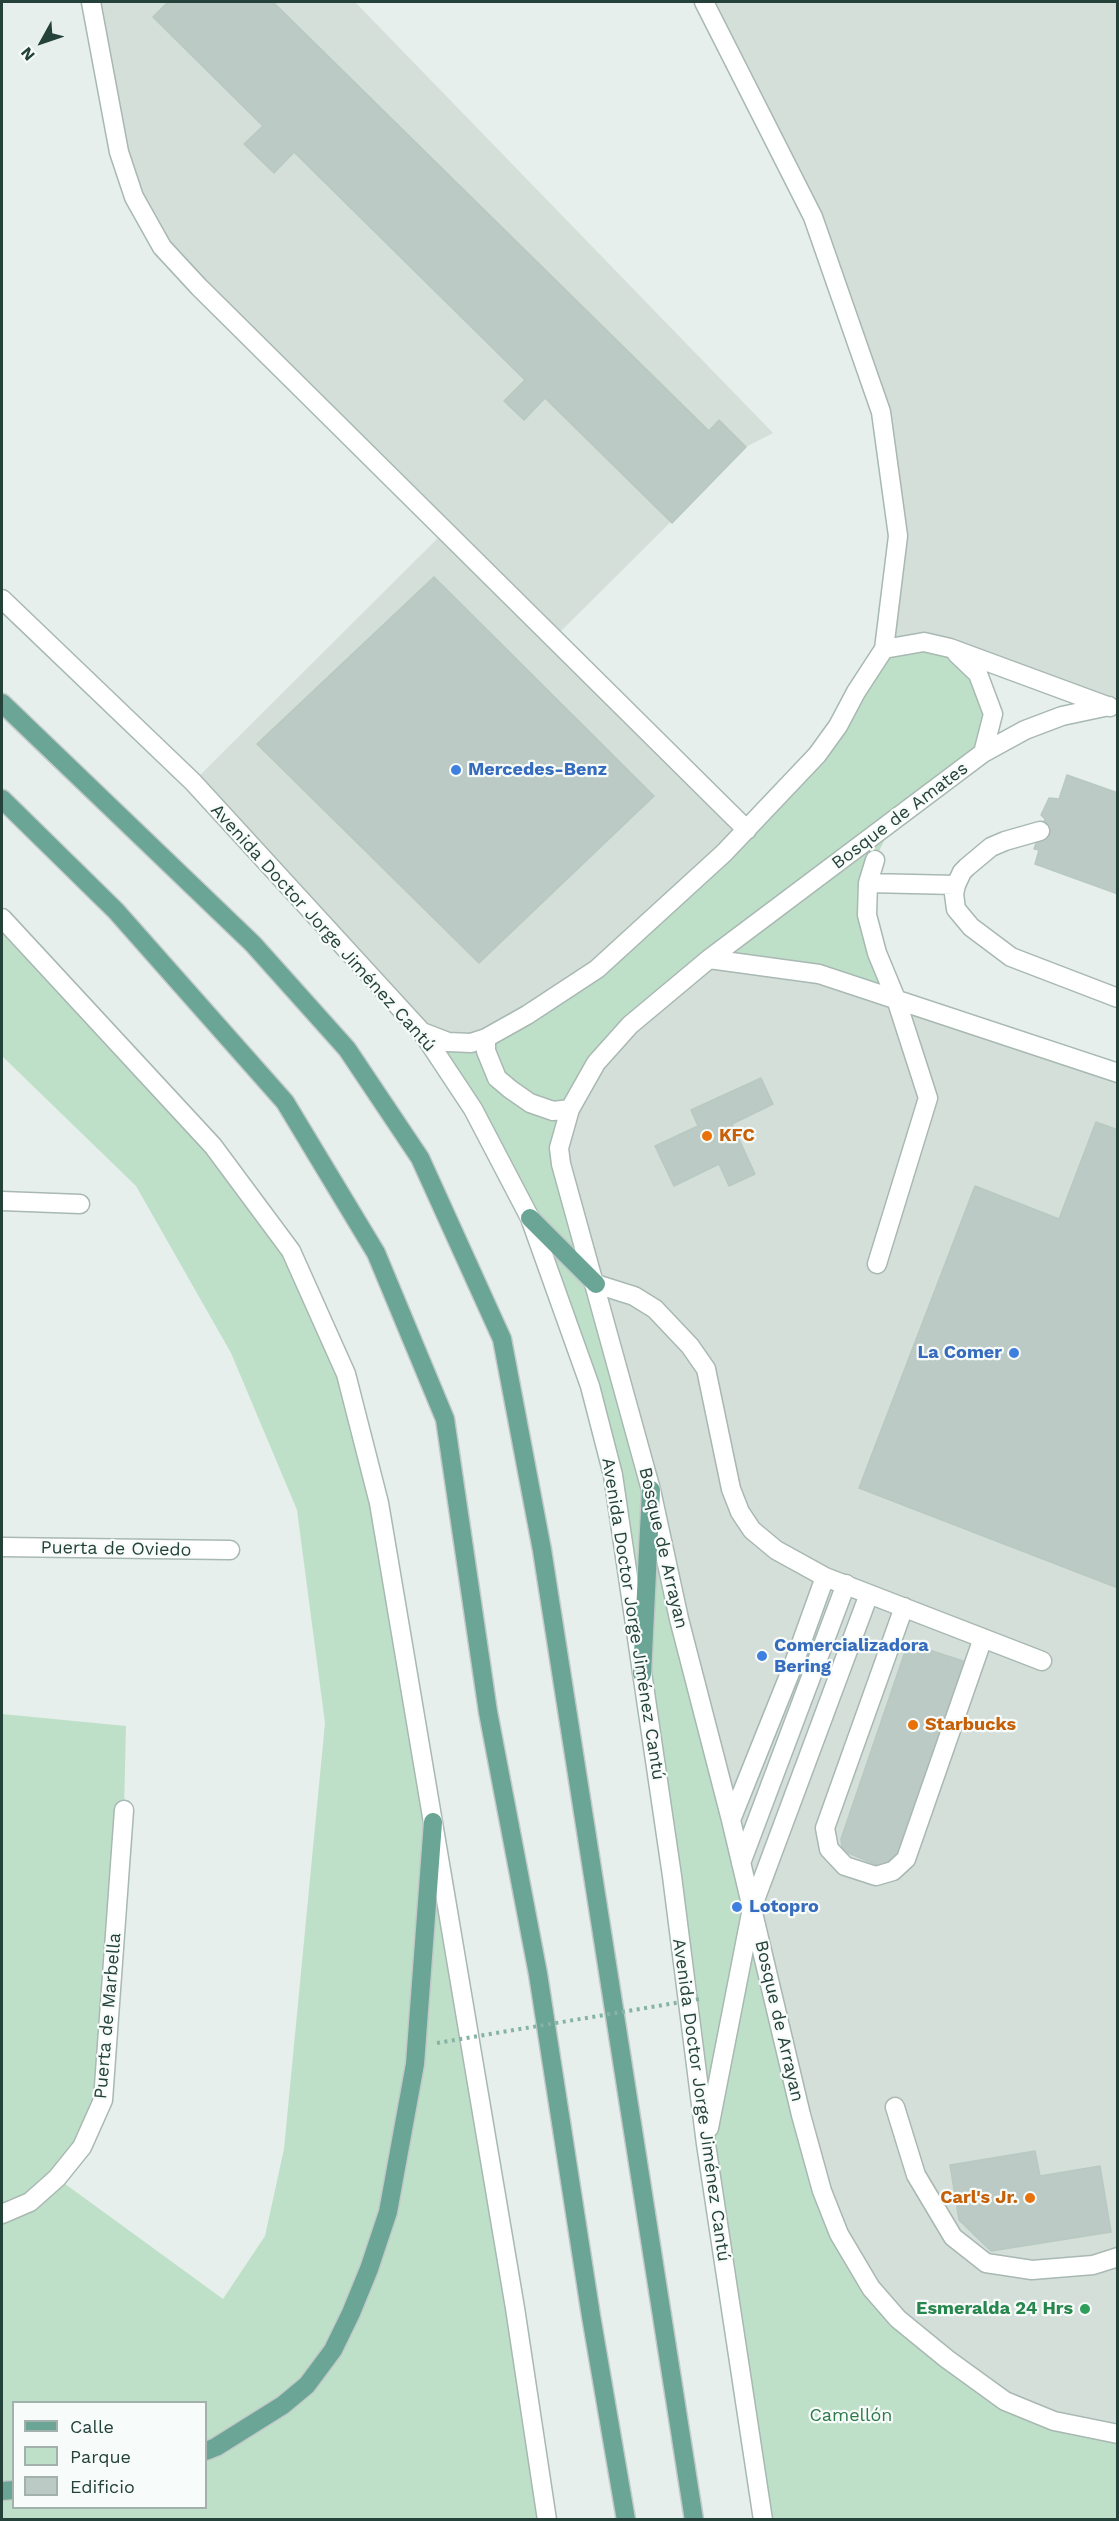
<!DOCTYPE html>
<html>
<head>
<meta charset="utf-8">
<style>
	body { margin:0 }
	#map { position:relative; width:1119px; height:2521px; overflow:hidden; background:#e6efeb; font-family:"Work Sans",sans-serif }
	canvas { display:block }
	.frame { position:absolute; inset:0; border:3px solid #24423a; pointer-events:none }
	.legend { position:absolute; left:12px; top:2401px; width:195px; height:108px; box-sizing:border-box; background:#f7fbf9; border:2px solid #a3b1ad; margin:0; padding:8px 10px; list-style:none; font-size:18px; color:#24423a }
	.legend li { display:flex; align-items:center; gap:12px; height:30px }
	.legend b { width:30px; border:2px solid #a3b1ad }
	.north { position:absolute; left:12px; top:12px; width:60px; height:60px; -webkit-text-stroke:4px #f7fbf9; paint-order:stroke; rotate:230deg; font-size:16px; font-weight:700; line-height:24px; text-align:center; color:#24423a }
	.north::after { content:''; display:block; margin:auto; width:21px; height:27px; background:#24423a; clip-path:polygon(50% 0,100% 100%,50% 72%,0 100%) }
</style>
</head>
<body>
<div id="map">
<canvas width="1119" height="2521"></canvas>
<div class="frame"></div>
<ul class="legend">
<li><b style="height:8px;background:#6aa596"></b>Calle</li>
<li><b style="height:16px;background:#bfe0c8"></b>Parque</li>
<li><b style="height:16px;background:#bbcac4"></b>Edificio</li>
</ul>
<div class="north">N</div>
</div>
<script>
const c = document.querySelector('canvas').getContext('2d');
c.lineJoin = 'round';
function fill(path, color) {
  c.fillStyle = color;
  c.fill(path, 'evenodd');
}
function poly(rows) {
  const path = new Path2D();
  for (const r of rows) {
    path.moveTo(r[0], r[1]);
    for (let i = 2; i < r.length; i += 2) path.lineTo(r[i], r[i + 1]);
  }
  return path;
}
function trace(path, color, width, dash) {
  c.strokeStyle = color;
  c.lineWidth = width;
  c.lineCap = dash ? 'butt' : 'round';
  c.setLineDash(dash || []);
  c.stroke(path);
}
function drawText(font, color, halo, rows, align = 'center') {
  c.font = font + ' "Work Sans",sans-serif';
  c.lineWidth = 4.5;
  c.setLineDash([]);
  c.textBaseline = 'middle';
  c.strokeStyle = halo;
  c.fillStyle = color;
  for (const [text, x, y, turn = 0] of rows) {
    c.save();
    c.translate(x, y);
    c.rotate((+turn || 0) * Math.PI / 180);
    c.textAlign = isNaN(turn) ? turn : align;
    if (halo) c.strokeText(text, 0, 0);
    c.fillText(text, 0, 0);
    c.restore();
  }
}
fill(poly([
	[91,2,355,2,773,433,746,447,553,639,747,830,597,969,486,1038,422,1032,193,782,446,530,199,287,134,197],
	[704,2,1117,2,1117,709,950,648,884,649,898,535,881,412,813,217],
	[709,959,819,974,1117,1073,1117,2434,1005,2401,898,2319,839,2234,561,1164,564,1125,596,1063]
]), '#d4dfda');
fill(poly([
	[950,648,993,714,983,753,892,824,875,860,868,883,896,999,709,959,596,1063,559,1148,822,2191,871,2288,1005,2401,1117,2434,1117,2519,763,2519,614,1475,530,1218,422,1032,471,1043,597,969,817,755,884,649],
	[2,918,213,1146,291,1251,346,1374,379,1503,547,2519,2,2519,2,1714,126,1726,124,1810,103,2100,57,2178,223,2299,265,2236,284,2149,325,1723,297,1510,231,1353,136,1186,2,1056],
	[14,2402,206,2402,206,2508,14,2508]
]), '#bfe0c8');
const building = poly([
	[168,2,273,2,709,431,719,420,746,447,672,523,545,398,524,420,504,401,525,380,294,152,274,173,244,144,263,126,153,17,168,2],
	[434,577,654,796,479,963,257,744,434,577],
	[1067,775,1118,793,1118,894,1035,864,1039,850,1034,849,1045,819,1041,815,1049,798,1059,799,1067,775],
	[761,1078,773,1104,732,1124,755,1174,729,1186,719,1164,674,1186,655,1146,698,1126,691,1110,761,1078],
	[1096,1122,1118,1130,1118,1588,859,1488,975,1186,1059,1219,1096,1122],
	[908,1643,969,1663,901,1853,892,1864,882,1867,846,1852,842,1847,841,1839,908,1643],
	[1035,2151,1040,2176,1100,2166,1111,2232,991,2251,959,2220,950,2165,1035,2151]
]);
fill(building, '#bbcac4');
trace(building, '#b8c9c2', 1.5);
const minor = poly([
	[91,2,119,152,134,197,162,247,199,287,747,830],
	[2,599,193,782,422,1032,473,1109,530,1218,590,1386,613,1475,672,1876,706,2144,763,2520],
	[884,649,924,642,950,648,1110,707],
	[957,654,978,674,993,714,983,753],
	[1109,706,1062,716,1025,730,983,753,709,959,630,1025,596,1063,570,1109,559,1148,561,1164,651,1490,679,1619,731,1820,801,2115,822,2191,839,2234,871,2288,898,2319,947,2359,1005,2401,1054,2421,1118,2434],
	[1040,831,1005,841,991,847,967,867,962,872,956,885,954,894,956,909,971,927,1011,957,1118,998],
	[875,860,868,883,867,915,877,953,896,999,928,1098,877,1264],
	[868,883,956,885],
	[2,918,213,1146,291,1251,346,1374,379,1503,515,2308,547,2520],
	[709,959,819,974,1118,1073],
	[422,1032,448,1042,471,1043,486,1038,527,1015,597,969,724,853,817,755,838,726,856,692,884,649,898,536,881,412,813,217,704,2],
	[486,1038,486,1051,497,1078,510,1089,530,1103,553,1111,570,1109],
	[2,1201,80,1204],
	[596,1284,634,1296,655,1309,690,1346,706,1369,731,1489,740,1512,752,1530,776,1550,825,1577,1042,1661],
	[2,1547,230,1550],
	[904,1607,825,1828,829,1849,845,1866,876,1876,893,1871,906,1859,983,1638],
	[731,1820,794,1663,825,1577],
	[741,1863,846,1584],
	[895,2107,916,2175,953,2237,986,2263,1032,2270,1093,2265,1118,2257],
	[709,2128,752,1908,869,1594],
	[2,2214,30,2202,57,2178,82,2147,103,2100,124,1810]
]);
const major = poly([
	[2,703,253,944,347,1049,420,1158,502,1339,542,1550,694,2520],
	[2,799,116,911,285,1102,376,1253,445,1419,488,1712,538,1974,591,2316,626,2520],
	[530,1218,596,1284],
	[642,1674,651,1490],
	[206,2451,216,2447,283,2405,307,2385,333,2350,351,2313,369,2269,388,2212,415,2064,433,1822],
	[2,2491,14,2490]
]);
trace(minor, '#a8b8b2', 21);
trace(major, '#c2cac8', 21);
trace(minor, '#fff', 18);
trace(major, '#6aa596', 18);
trace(poly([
	[437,2043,699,1999]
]), '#86b3a5', 4, [3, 4.5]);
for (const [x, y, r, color] of [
	[456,770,6,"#3f7fe0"],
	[707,1136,6,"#e8710a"],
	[1014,1353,6,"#3f7fe0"],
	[762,1656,6,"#3f7fe0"],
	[913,1725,6,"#e8710a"],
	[737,1907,6,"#3f7fe0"],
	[1030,2198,6,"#e8710a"],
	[1085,2309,6,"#2e9e5b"]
]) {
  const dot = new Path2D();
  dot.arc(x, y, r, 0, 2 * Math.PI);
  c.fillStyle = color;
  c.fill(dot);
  trace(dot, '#f7fbf9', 2);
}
drawText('bold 18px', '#366cbe', '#f7fbf9', [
	["Mercedes-Benz",468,770],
	["La Comer",1002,1353,"right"],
	["Comercializadora",774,1646],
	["Bering",774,1667],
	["Lotopro",749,1907]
], 'left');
drawText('18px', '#24423a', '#f7fbf9', [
	["Bosque de Amates",900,816,-37],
	["Avenida Doctor Jorge Jiménez Cantú",323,928,48],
	["Bosque de Arrayan",663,1548,77],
	["Puerta de Oviedo",116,1549,1],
	["Avenida Doctor Jorge Jiménez Cantú",633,1619,81],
	["Puerta de Marbella",108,2016,-85],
	["Bosque de Arrayan",779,2021,77],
	["Avenida Doctor Jorge Jiménez Cantú",701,2100,82]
]);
drawText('bold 18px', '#c56008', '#f7fbf9', [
	["KFC",719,1136],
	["Starbucks",925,1725],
	["Carl's Jr.",1018,2198,"right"]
], 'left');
drawText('bold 18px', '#27864d', '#f7fbf9', [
	["Esmeralda 24 Hrs",1073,2309]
], 'right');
drawText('18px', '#2d7a4b', '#f7fbf9', [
	["Camellón",851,2416]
]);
</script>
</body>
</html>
